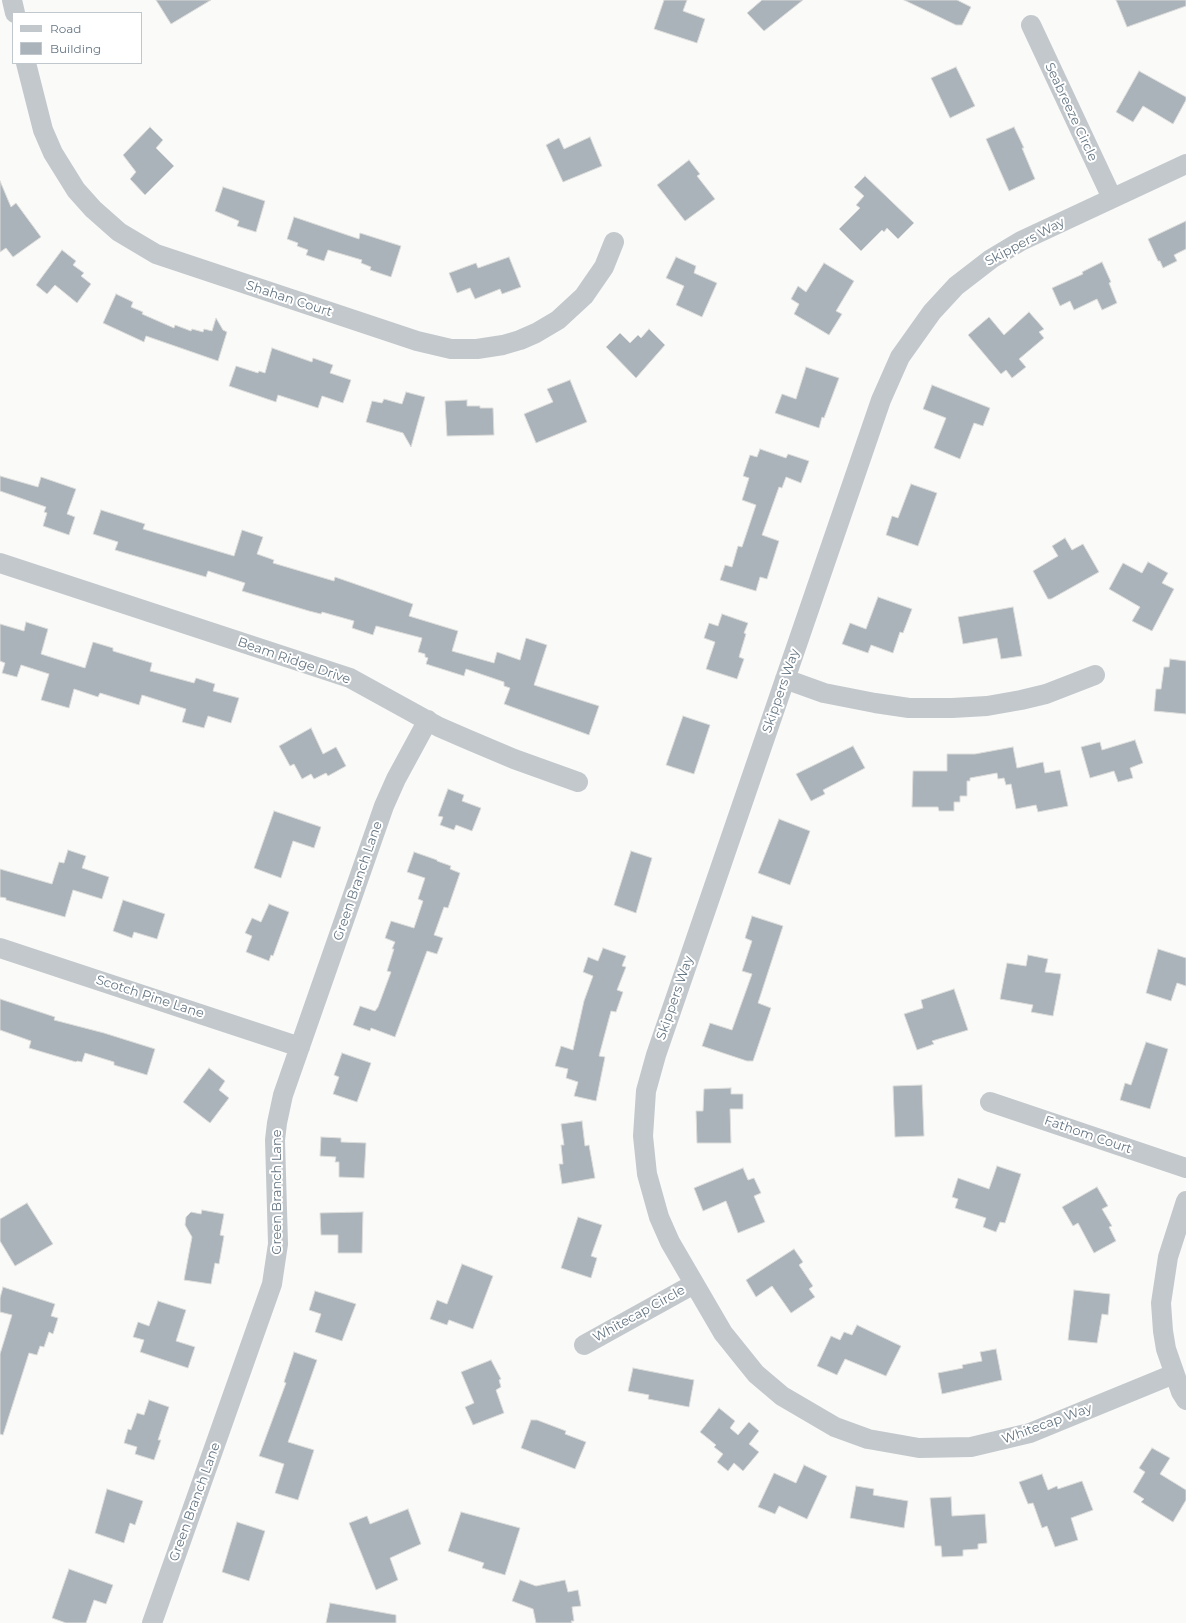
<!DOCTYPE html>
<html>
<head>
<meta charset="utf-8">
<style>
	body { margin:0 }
	#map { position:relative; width:1186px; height:1623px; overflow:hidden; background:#fafaf8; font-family:Montserrat,sans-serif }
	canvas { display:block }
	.legend { position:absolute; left:12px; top:12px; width:130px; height:52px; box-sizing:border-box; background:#fff; border:1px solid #c1c8cd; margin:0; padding:5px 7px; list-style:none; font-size:12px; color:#657683 }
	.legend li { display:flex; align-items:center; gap:8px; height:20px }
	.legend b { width:20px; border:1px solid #c1c8cd }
</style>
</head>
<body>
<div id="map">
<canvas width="1186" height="1623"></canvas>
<ul class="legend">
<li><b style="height:5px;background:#c3c8cc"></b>Road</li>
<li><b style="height:11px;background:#aab3b9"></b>Building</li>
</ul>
</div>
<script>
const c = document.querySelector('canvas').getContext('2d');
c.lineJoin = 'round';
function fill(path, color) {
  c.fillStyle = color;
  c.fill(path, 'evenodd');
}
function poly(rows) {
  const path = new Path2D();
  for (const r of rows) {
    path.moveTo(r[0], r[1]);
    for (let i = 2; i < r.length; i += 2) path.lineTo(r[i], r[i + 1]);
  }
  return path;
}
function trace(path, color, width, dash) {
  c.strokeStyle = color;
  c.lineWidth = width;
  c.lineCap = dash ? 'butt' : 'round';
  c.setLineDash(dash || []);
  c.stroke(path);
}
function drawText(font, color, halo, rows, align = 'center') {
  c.font = font + ' Montserrat,sans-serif';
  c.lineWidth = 4;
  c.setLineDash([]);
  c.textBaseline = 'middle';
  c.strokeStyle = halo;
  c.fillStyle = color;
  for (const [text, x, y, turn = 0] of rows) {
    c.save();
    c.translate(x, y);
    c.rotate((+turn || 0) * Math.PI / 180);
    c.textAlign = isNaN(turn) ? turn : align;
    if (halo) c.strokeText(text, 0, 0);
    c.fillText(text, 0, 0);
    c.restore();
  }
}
const building = poly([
	[156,0,211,0,171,24,156,0],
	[664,0,687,0,683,11,705,19,697,43,654,29,664,0],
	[762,0,803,0,764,31,747,13,762,0],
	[904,0,957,0,971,7,962,25,956,25,904,0],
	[1116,0,1186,0,1186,6,1127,27,1116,0],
	[956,67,975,106,950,118,931,78,956,67],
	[1139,71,1186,97,1186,100,1173,124,1143,106,1133,122,1116,112,1139,71],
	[150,127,163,140,156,148,174,166,145,195,130,179,136,172,123,155,150,127],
	[1014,127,1024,148,1022,148,1035,179,1009,191,986,139,1014,127],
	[590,137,602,166,563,182,546,145,559,138,564,149,590,137],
	[689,160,700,174,697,176,715,199,685,221,657,185,689,160],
	[865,176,914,223,898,239,887,228,884,232,882,230,861,251,839,229,860,208,856,205,864,196,854,187,865,176],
	[0,181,11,207,16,203,41,237,13,257,6,248,0,252,0,181],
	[223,187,265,201,256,232,237,226,239,221,215,211,223,187],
	[294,217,359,239,360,233,401,246,391,277,370,270,371,267,361,263,362,260,328,250,324,261,306,255,308,250,297,246,298,243,287,239,294,217],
	[1186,221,1186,249,1174,255,1177,261,1163,268,1160,261,1158,261,1148,239,1186,221],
	[62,250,76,261,73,265,84,273,81,276,91,284,77,303,55,285,47,294,36,285,62,250],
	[509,257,521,287,502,294,500,289,475,299,470,288,457,293,449,273,476,263,478,268,509,257],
	[676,257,696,266,694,273,717,283,702,317,676,305,684,286,666,278,676,257],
	[1102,262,1111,282,1109,283,1117,303,1102,310,1097,299,1074,310,1070,301,1060,306,1052,288,1083,274,1082,272,1102,262],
	[824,263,854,281,836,311,842,314,829,335,794,314,799,304,791,299,798,286,806,292,824,263],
	[116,294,133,302,131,307,143,312,142,314,174,328,175,325,191,331,192,329,203,332,204,329,212,331,216,318,223,330,227,332,218,361,146,336,144,342,103,323,116,294],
	[1029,312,1044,329,1039,332,1044,338,1019,359,1026,367,1012,378,1006,370,1001,374,968,335,989,317,1004,335,1029,312],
	[649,329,665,345,636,378,606,347,620,333,630,343,638,335,641,338,649,329],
	[272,348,312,362,313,358,333,365,330,373,351,380,343,403,322,396,318,408,278,395,276,402,229,386,236,366,258,373,259,371,265,373,272,348],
	[806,367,839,378,824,418,822,417,819,428,775,413,782,394,796,399,806,367],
	[570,380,587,422,536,443,524,414,553,402,547,389,570,380],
	[932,385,990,408,983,426,974,423,960,459,934,448,946,418,923,409,932,385],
	[406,392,425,397,411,447,403,433,366,422,372,401,382,403,384,399,402,404,406,392],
	[467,400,467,406,480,406,480,408,493,408,494,435,447,436,445,401,467,400],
	[760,449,786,458,788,454,809,461,801,483,786,477,782,488,779,487,762,535,779,541,767,579,760,577,756,591,720,580,725,565,732,567,738,546,742,547,756,505,742,500,749,478,743,476,750,455,757,457,760,449],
	[0,476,38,487,41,477,76,489,67,514,75,517,69,535,43,526,47,513,44,512,46,507,0,491,0,476],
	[911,484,937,493,918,546,886,535,892,516,898,518,911,484],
	[101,510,145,524,143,529,234,556,242,530,263,537,257,554,274,560,273,563,334,581,335,577,413,604,409,616,458,631,452,651,494,663,497,652,520,660,526,638,547,645,534,685,599,706,589,735,504,704,510,688,504,686,504,682,466,669,464,676,426,664,428,658,425,657,425,654,418,652,422,638,376,626,373,635,352,628,354,621,322,612,321,614,309,611,242,591,245,583,208,571,206,577,115,550,118,542,93,534,101,510],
	[1065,538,1072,550,1083,544,1099,572,1051,599,1048,599,1033,571,1058,556,1052,546,1065,538],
	[1148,562,1168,573,1162,583,1174,589,1152,631,1132,621,1140,607,1109,589,1123,563,1142,573,1148,562],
	[878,597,912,609,903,633,900,632,893,653,871,645,868,653,842,644,850,623,866,629,878,597],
	[1013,607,1022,656,1001,659,997,638,963,644,958,617,1013,607],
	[722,614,748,623,744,633,746,634,739,657,744,659,737,679,706,669,715,642,704,638,709,623,718,626,722,614],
	[26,622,48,629,41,654,85,668,93,642,113,648,113,651,152,663,150,671,194,683,196,678,215,684,213,691,239,698,231,723,208,716,204,728,182,722,186,709,142,695,139,705,100,693,98,697,74,689,69,708,41,700,49,674,21,665,17,677,2,673,5,663,0,661,0,624,24,631,26,622],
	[1170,659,1186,661,1186,714,1154,711,1156,689,1161,689,1164,667,1169,667,1170,659],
	[683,716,710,725,694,774,666,765,683,716],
	[311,728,323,754,336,747,346,766,328,776,326,773,314,779,311,774,302,779,294,764,290,766,279,746,311,728],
	[1135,740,1143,763,1130,768,1133,778,1118,782,1114,771,1090,778,1081,747,1100,742,1102,750,1135,740],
	[853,746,865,768,823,790,825,794,811,801,796,774,853,746],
	[1013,747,1017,768,1043,762,1045,773,1060,770,1068,806,1038,812,1036,805,1016,809,1011,784,1006,785,1004,778,998,779,997,773,970,778,970,781,967,781,967,796,960,796,960,802,954,802,954,811,939,811,938,807,912,807,913,771,947,771,947,754,975,754,1013,747],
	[448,789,464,795,462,801,481,808,472,831,456,825,454,830,440,825,443,817,438,816,448,789],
	[274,811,321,827,314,848,293,841,281,878,254,868,274,811],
	[779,819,810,831,790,885,758,873,779,819],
	[68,850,86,856,82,868,109,877,102,899,73,890,65,917,6,900,6,898,0,897,0,869,52,884,59,862,64,863,68,850],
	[631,851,652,858,636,913,614,905,631,851],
	[414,852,437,860,437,861,451,866,450,869,460,873,448,908,444,907,434,935,443,938,437,954,427,951,395,1037,371,1028,370,1031,353,1025,360,1006,375,1011,378,1007,391,972,387,971,394,949,392,949,395,942,385,938,391,921,414,928,423,901,418,899,425,878,407,872,414,852],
	[123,900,165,914,157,939,134,932,132,938,113,931,123,900],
	[269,904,289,912,273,956,271,955,269,961,246,952,252,936,245,933,252,918,261,922,269,904],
	[752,916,783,926,758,1003,771,1008,753,1061,747,1061,702,1046,710,1023,732,1030,752,974,742,971,752,941,745,938,752,916],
	[603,948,626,956,622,966,626,967,617,990,623,992,616,1012,611,1011,599,1056,605,1057,596,1101,574,1096,578,1082,566,1078,568,1069,555,1066,561,1046,573,1050,584,1001,593,976,583,972,588,957,598,961,603,948],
	[1158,949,1186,958,1186,986,1177,983,1171,1001,1146,993,1158,949],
	[1028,955,1048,959,1045,972,1061,974,1053,1016,1031,1012,1033,1005,1000,999,1007,963,1026,966,1028,955],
	[954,989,968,1030,932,1041,934,1044,917,1050,904,1014,923,1008,921,1000,954,989],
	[0,999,55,1017,54,1020,104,1033,155,1049,147,1075,114,1065,114,1062,85,1053,82,1062,77,1061,76,1062,29,1048,31,1041,0,1030,0,999],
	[1146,1042,1168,1049,1150,1109,1120,1100,1125,1083,1131,1085,1146,1042],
	[342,1053,371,1063,357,1102,333,1094,339,1077,334,1075,342,1053],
	[209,1068,225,1081,219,1090,229,1098,210,1123,183,1102,209,1068],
	[922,1085,924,1136,895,1137,893,1086,922,1085],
	[731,1088,731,1094,743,1094,743,1109,730,1109,731,1143,697,1143,696,1111,703,1111,704,1089,731,1088],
	[582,1121,585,1146,589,1145,595,1178,562,1184,559,1164,563,1164,561,1145,564,1145,561,1124,582,1121],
	[321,1137,341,1138,341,1142,366,1143,364,1178,339,1177,339,1162,335,1162,336,1157,320,1156,321,1137],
	[997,1166,1021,1174,1005,1223,1000,1222,996,1232,983,1227,986,1218,955,1208,958,1199,952,1197,958,1178,989,1189,997,1166],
	[743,1168,748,1180,754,1178,761,1193,754,1196,765,1222,738,1233,726,1201,703,1211,694,1188,743,1168],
	[1097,1187,1108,1206,1102,1209,1112,1226,1109,1227,1116,1241,1094,1253,1078,1223,1073,1226,1062,1207,1097,1187],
	[27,1203,53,1244,15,1266,0,1241,0,1219,27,1203],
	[202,1210,224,1214,220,1235,224,1236,219,1264,215,1263,211,1284,184,1280,192,1237,185,1225,186,1217,191,1212,201,1214,202,1210],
	[363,1212,362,1253,338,1253,338,1235,321,1235,320,1213,363,1212],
	[578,1217,602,1225,591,1256,597,1258,591,1278,561,1268,578,1217],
	[794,1249,803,1262,799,1265,813,1286,809,1289,815,1297,791,1313,772,1286,756,1297,746,1280,794,1249],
	[462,1264,493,1276,473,1329,449,1320,447,1325,430,1319,437,1300,447,1304,462,1264],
	[3,1287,55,1304,51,1316,58,1318,53,1334,49,1332,44,1347,40,1346,37,1355,29,1353,3,1435,0,1434,0,1354,12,1315,0,1312,0,1298,3,1287],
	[1074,1290,1110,1294,1108,1315,1102,1314,1097,1343,1068,1340,1074,1290],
	[315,1291,356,1304,342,1341,315,1332,321,1314,309,1310,315,1291],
	[158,1301,186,1310,176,1341,195,1347,188,1368,140,1352,144,1340,133,1337,138,1322,149,1326,158,1301],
	[857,1325,901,1346,886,1376,845,1359,837,1375,817,1366,831,1336,840,1340,844,1332,852,1335,857,1325],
	[996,1349,1002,1380,942,1394,938,1373,963,1368,962,1365,982,1361,980,1352,996,1349],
	[294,1352,317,1360,288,1442,314,1450,298,1500,275,1493,284,1464,259,1456,286,1383,284,1382,294,1352],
	[491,1360,501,1379,499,1380,501,1387,496,1390,504,1413,473,1425,465,1407,474,1403,461,1372,491,1360],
	[633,1368,694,1380,689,1407,648,1399,649,1395,628,1391,633,1368],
	[149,1400,169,1407,158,1440,161,1440,154,1460,135,1454,137,1447,124,1443,128,1429,131,1430,137,1413,144,1415,149,1400],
	[719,1408,735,1421,730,1428,738,1435,749,1422,759,1431,749,1444,759,1452,743,1471,734,1463,728,1471,717,1462,723,1454,714,1447,716,1445,700,1432,719,1408],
	[531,1420,537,1420,566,1431,565,1434,586,1442,575,1469,521,1448,531,1420],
	[1152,1448,1170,1458,1160,1474,1186,1490,1186,1500,1173,1522,1141,1502,1144,1499,1133,1492,1145,1472,1139,1468,1152,1448],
	[804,1465,827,1476,807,1519,779,1506,775,1514,758,1507,774,1473,796,1483,804,1465],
	[1042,1474,1048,1490,1057,1486,1058,1489,1082,1481,1093,1510,1071,1518,1078,1540,1055,1547,1047,1526,1042,1528,1033,1503,1028,1504,1019,1482,1042,1474],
	[856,1486,874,1489,873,1495,908,1501,904,1528,850,1518,856,1486],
	[107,1489,143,1501,135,1525,130,1523,124,1543,95,1533,107,1489],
	[951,1497,952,1516,985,1514,987,1543,978,1544,978,1549,963,1550,963,1556,942,1557,941,1546,935,1546,930,1498,951,1497],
	[408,1509,421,1544,390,1558,398,1580,376,1590,349,1523,367,1516,370,1524,408,1509],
	[461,1512,520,1528,505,1575,482,1568,484,1563,448,1551,461,1512],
	[237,1522,265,1531,249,1581,222,1572,237,1522],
	[69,1569,113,1585,106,1604,94,1600,86,1623,66,1623,52,1618,69,1569],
	[520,1580,536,1586,565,1580,568,1592,578,1590,581,1606,572,1607,574,1621,571,1621,572,1623,536,1623,533,1609,512,1601,520,1580],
	[330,1603,396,1615,396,1623,326,1623,330,1603]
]);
fill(building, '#aab3b9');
trace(building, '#dcdcda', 1);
trace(poly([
	[12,0,15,13],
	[1031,25,1112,198],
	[26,63,43,130,53,153,76,190,93,209,119,232,156,254,417,341,451,349,477,349,503,345,520,340,536,333,558,320,584,296,604,267,614,242],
	[0,563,350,678,439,727,469,740,514,759,578,782],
	[785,679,824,693,875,703,909,708,952,708,987,706,1021,700,1046,694,1095,675],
	[0,948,300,1047],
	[990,1102,1186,1168],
	[1186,1201,1168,1257,1161,1303,1163,1331,1166,1349,1181,1392,1186,1400],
	[584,1345,694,1284],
	[1174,1374,1030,1433,971,1447,919,1448,868,1439,835,1427,782,1396,756,1374,723,1333,670,1242,659,1217,647,1174,643,1136,646,1091,656,1055,881,400,900,357,932,312,956,286,991,259,1021,241,1186,164],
	[152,1623,272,1284,278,1244,275,1140,277,1123,283,1095,384,806,396,779,428,720]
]), '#c3c8cc', 20);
drawText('13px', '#657683', '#fff', [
	["Seabreeze Circle",1071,112,65],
	["Skippers Way",1025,242,-28],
	["Shahan Court",289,299,18],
	["Beam Ridge Drive",294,661,19],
	["Skippers Way",781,691,-71],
	["Green Branch Lane",358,881,-71],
	["Scotch Pine Lane",150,997,18],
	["Skippers Way",675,998,-71],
	["Fathom Court",1088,1135,19],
	["Green Branch Lane",277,1192,-90],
	["Whitecap Circle",639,1314,-29],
	["Whitecap Way",1047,1424,-20],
	["Green Branch Lane",195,1502,-70]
]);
</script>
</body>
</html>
